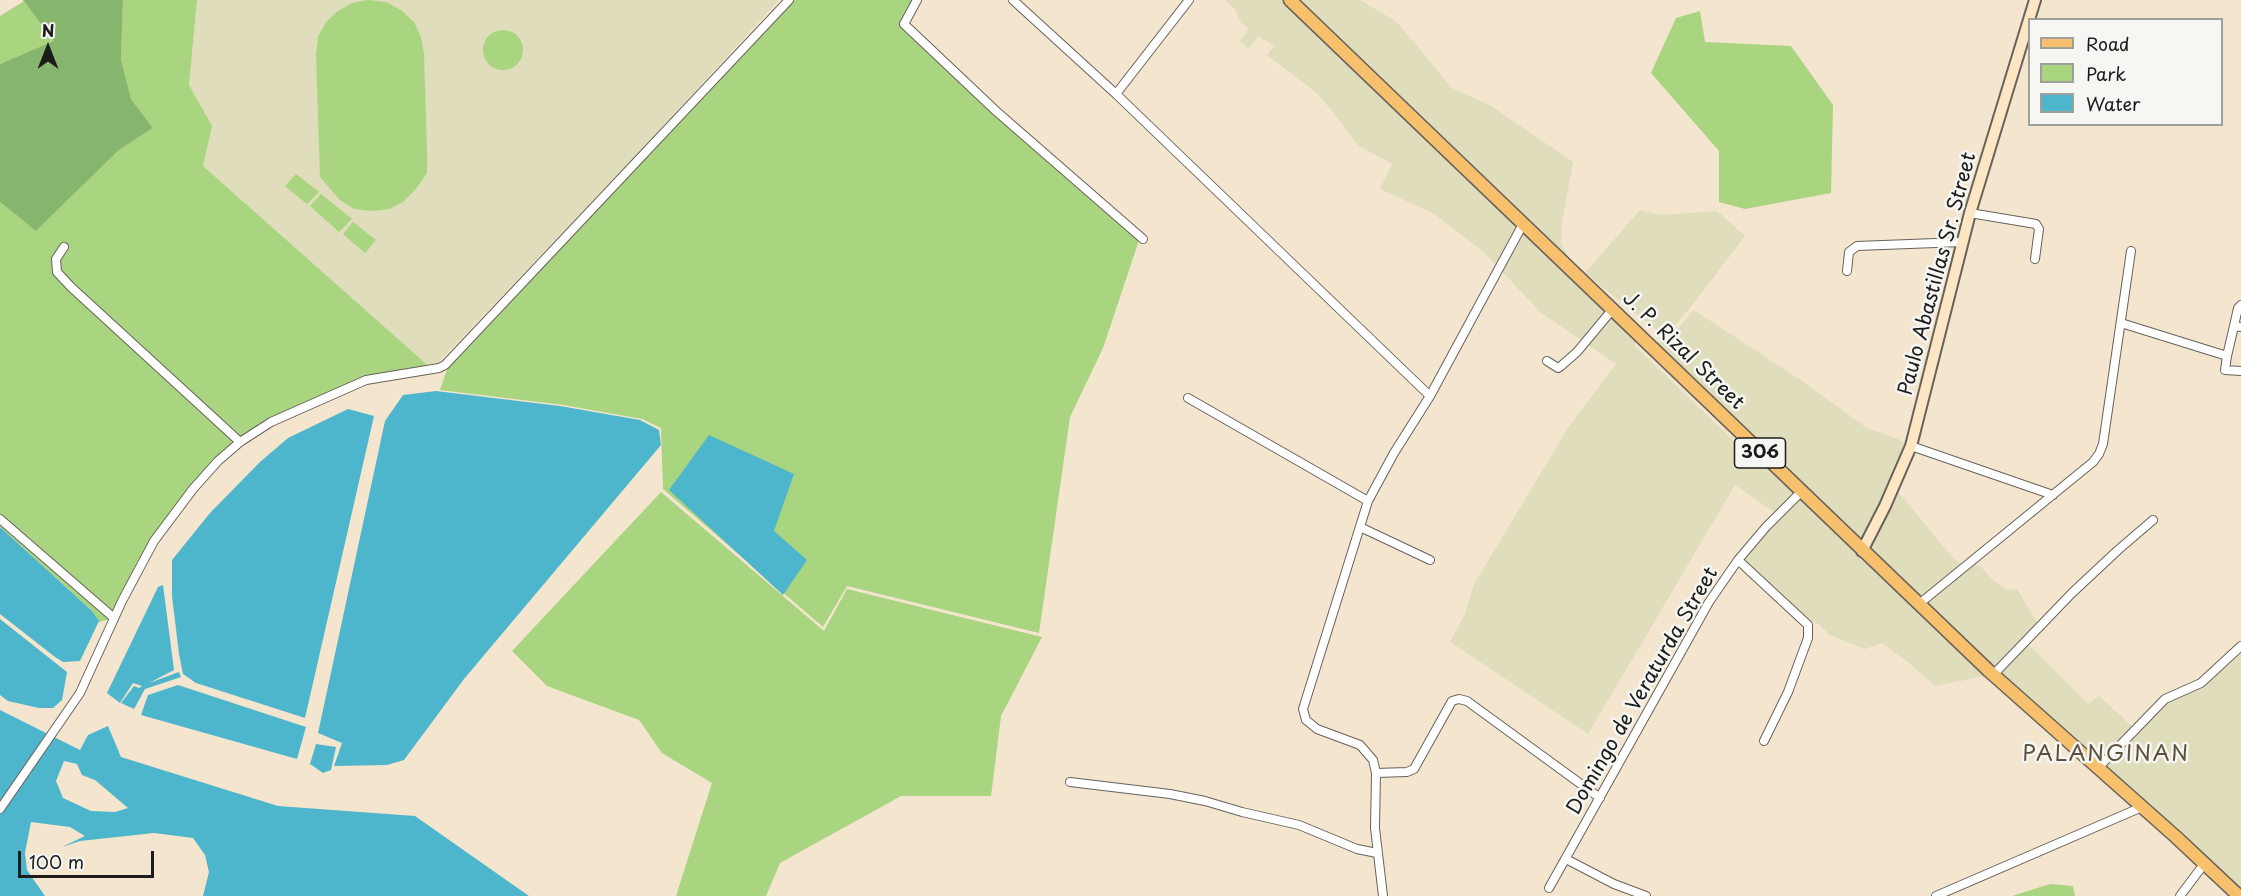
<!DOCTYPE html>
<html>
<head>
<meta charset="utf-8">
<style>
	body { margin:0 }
	#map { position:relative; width:2241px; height:896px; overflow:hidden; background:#f4e5cf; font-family:"Playpen Sans",sans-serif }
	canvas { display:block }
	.legend { position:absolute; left:2028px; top:18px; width:195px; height:108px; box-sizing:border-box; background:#f6f6f2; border:2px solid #9f9f9c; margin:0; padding:8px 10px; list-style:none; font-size:18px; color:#1c1c1c }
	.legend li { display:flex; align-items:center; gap:12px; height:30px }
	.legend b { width:30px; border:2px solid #9f9f9c }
	.north { position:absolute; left:18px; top:18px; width:60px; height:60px; -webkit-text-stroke:4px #f6f6f2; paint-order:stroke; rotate:0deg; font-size:16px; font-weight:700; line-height:24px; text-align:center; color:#1c1c1c }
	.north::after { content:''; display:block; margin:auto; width:21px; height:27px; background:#1c1c1c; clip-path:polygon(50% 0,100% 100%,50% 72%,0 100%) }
	.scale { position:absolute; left:18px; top:851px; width:136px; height:27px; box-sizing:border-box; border:3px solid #1c1c1c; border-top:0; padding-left:8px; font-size:18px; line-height:21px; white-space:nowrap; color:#1c1c1c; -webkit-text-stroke:4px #f6f6f2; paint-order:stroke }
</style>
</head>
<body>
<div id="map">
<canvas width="2241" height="896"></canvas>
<ul class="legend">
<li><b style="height:8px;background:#f7c06c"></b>Road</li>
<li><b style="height:16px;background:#a9d480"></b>Park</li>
<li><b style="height:16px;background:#4eb6cc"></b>Water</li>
</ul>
<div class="north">N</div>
<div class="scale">100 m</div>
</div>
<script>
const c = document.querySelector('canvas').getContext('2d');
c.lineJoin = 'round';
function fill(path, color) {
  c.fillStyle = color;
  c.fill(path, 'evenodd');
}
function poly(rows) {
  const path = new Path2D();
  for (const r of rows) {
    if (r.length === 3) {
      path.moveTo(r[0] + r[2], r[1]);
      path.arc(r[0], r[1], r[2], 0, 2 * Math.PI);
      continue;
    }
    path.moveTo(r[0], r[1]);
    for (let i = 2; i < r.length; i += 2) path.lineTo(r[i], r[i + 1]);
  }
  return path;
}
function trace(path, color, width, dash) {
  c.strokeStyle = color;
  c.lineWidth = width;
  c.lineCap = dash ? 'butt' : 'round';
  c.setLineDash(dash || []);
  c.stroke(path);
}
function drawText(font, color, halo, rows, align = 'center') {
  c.font = font + ' "Playpen Sans",sans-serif';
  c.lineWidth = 5;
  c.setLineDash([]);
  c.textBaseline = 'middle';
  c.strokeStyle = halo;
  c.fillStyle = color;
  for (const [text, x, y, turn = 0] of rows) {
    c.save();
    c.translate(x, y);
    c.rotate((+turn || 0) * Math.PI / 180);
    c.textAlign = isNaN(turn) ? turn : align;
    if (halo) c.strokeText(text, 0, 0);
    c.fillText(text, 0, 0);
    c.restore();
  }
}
fill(poly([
	[197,0,779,0,643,148,432,369,203,166,211,126,189,85],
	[1225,0,1360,0,1397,22,1452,88,1491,106,1573,162,1562,222,1561,243,1571,261,1568,268,1640,337,1634,345,1737,444,1743,437,1650,346,1668,339,1694,310,1802,381,1867,428,1898,439,1911,447,1894,487,1953,558,1964,566,1971,561,1982,568,1994,581,2008,590,2017,589,2038,624,2024,640,2088,704,2099,696,2133,727,2094,765,1801,492,1778,515,1735,485,1588,734,1450,642,1465,614,1474,584,1568,428,1616,364,1540,312,1485,253,1433,213,1380,189,1392,164,1359,146,1319,95,1267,55,1274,46,1258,36,1249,49,1242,43,1240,41,1249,28,1241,23,1235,9],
	[1640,210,1661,215,1717,211,1745,236,1691,307,1665,337,1585,273],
	[1803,496,1985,676,1935,686,1909,663,1882,643,1865,649,1830,635,1820,625,1811,621,1743,561,1769,530],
	[2241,649,2241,894,2101,768,2167,701,2184,692]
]), '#dfddbb');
fill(poly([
	[123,0,197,0,189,85,212,126,203,166,432,369,366,380,271,422,218,461,154,541,114,618,99,622,92,611,0,527,0,202,36,231,119,150,153,128,131,99,121,59],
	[368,0,386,2,401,10,414,22,421,37,424,54,427,153,427,173,416,189,403,202,389,209,372,211,354,209,340,200,320,177,316,54,318,37,326,22,338,11,352,3],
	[792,0,918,0,902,27,1139,240,1103,348,1070,417,1039,633,847,586,823,627,663,489,661,428,642,419,563,405,440,390,449,364],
	[24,1,55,41,0,64,0,16],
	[1700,11,1705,42,1791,46,1833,105,1831,193,1745,209,1719,202,1719,151,1651,73,1676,18],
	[503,50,20],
	[296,174,319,192,307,204,285,186],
	[321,194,352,219,339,232,310,206],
	[353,222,376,240,365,253,343,234],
	[661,492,824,631,847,589,1042,637,1001,716,991,796,901,796,780,863,766,896,676,896,712,783,662,753,639,720,547,686,512,651],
	[2050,884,2073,886,2075,896,2012,896]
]), '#a9d480');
fill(poly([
	[23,0,123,0,121,59,131,99,153,128,119,150,36,231,0,202,0,64,54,41]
]), '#86b66e');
fill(poly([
	[436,391,560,406,640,420,659,430,661,445,464,679,404,760,387,765,334,766,342,743,318,733,385,421,403,395],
	[348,409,374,416,305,718,196,683,183,674,179,654,172,596,172,560,210,513,260,462,288,438],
	[709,435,794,474,774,531,807,560,783,595,669,490],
	[0,527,92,611,99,621,80,661,63,662,55,657,0,614],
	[163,585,174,670,149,683,179,672,181,677,145,689,134,709,121,703,134,686,139,688,142,686,133,683,120,703,107,693,158,587],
	[0,619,67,672,62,700,53,708,39,708,8,701,0,695],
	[178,685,306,727,297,759,141,715,148,695],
	[0,710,80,750,88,735,108,726,121,757,278,806,415,816,529,896,203,896,209,872,205,855,193,838,154,833,80,841,62,847,85,836,70,827,31,822,25,853,27,870,45,896,0,896],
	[64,761,77,764,82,775,95,780,128,808,115,812,91,811,63,798,56,781],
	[316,744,336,747,331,770,323,773,310,764]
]), '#4eb6cc');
const street = poly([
	[917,0,904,24,996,111,1143,239],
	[1013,0,1116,94,1430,396,1523,224],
	[1116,94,1189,0],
	[1970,213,2036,224,2039,229,2035,259],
	[64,247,56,259,57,272,71,287,240,442],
	[1847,271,1849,252,1857,246,1962,242],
	[2121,323,2227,356,2234,326,2241,327],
	[2234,326,2238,308,2241,305],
	[2227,356,2225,370,2241,371],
	[1547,361,1558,368,1561,366,1577,352,1612,310],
	[1188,398,1368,501],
	[1911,446,2053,495],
	[0,519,114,618],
	[1360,527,1430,560],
	[1738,560,1808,625,1808,638,1788,692,1764,741],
	[1919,604,2093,462,2099,454,2103,444,2131,251],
	[1993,675,2072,593,2118,550,2153,520],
	[2097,769,2165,699,2201,683,2241,646],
	[1376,773,1407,772,1414,769,1452,701,1459,699,1467,701,1600,798],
	[1070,782,1170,794,1205,801,1242,812,1299,825,1357,849,1377,853],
	[0,809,80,693,122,601,154,541,193,489,218,461,240,442,271,422,366,380,439,368,445,365,789,0],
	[1566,859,1614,884,1646,896],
	[1549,888,1709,602,1738,560,1766,527,1801,492],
	[1383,896,1375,828,1376,773,1373,760,1360,745,1317,729,1306,720,1303,709,1368,501,1394,453,1430,396],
	[1936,896,2142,807],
	[2180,896,2204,864]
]);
const secondary = poly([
	[1862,551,1885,506,1911,446,1970,213,2035,0]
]);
const primary = poly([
	[1290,0,1989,671,2176,837,2239,896]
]);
trace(street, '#68625b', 10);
trace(secondary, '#68625b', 14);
trace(primary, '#68625b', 15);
trace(street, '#fff', 8);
trace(secondary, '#fce6c4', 10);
trace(primary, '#f7c06c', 12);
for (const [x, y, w] of [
	[1760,453,51]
]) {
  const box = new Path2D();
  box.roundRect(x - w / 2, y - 15, w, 30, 4.5);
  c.fillStyle = '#f6f6f2';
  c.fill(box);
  trace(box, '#1c1c1c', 1.5);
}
drawText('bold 18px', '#1c1c1c', null, [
	["306",1760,453]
]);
drawText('20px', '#1c1c1c', '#f6f6f2', [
	["Paulo Abastillas Sr. Street",1938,274,-75],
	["J. P. Rizal Street",1683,351,44],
	["Domingo de Veraturda Street",1643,691,-60]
]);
c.letterSpacing = '1.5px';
drawText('22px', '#5f503e', '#f6f6f2', [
	["PALANGINAN",2106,755]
]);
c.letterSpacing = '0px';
</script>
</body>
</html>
